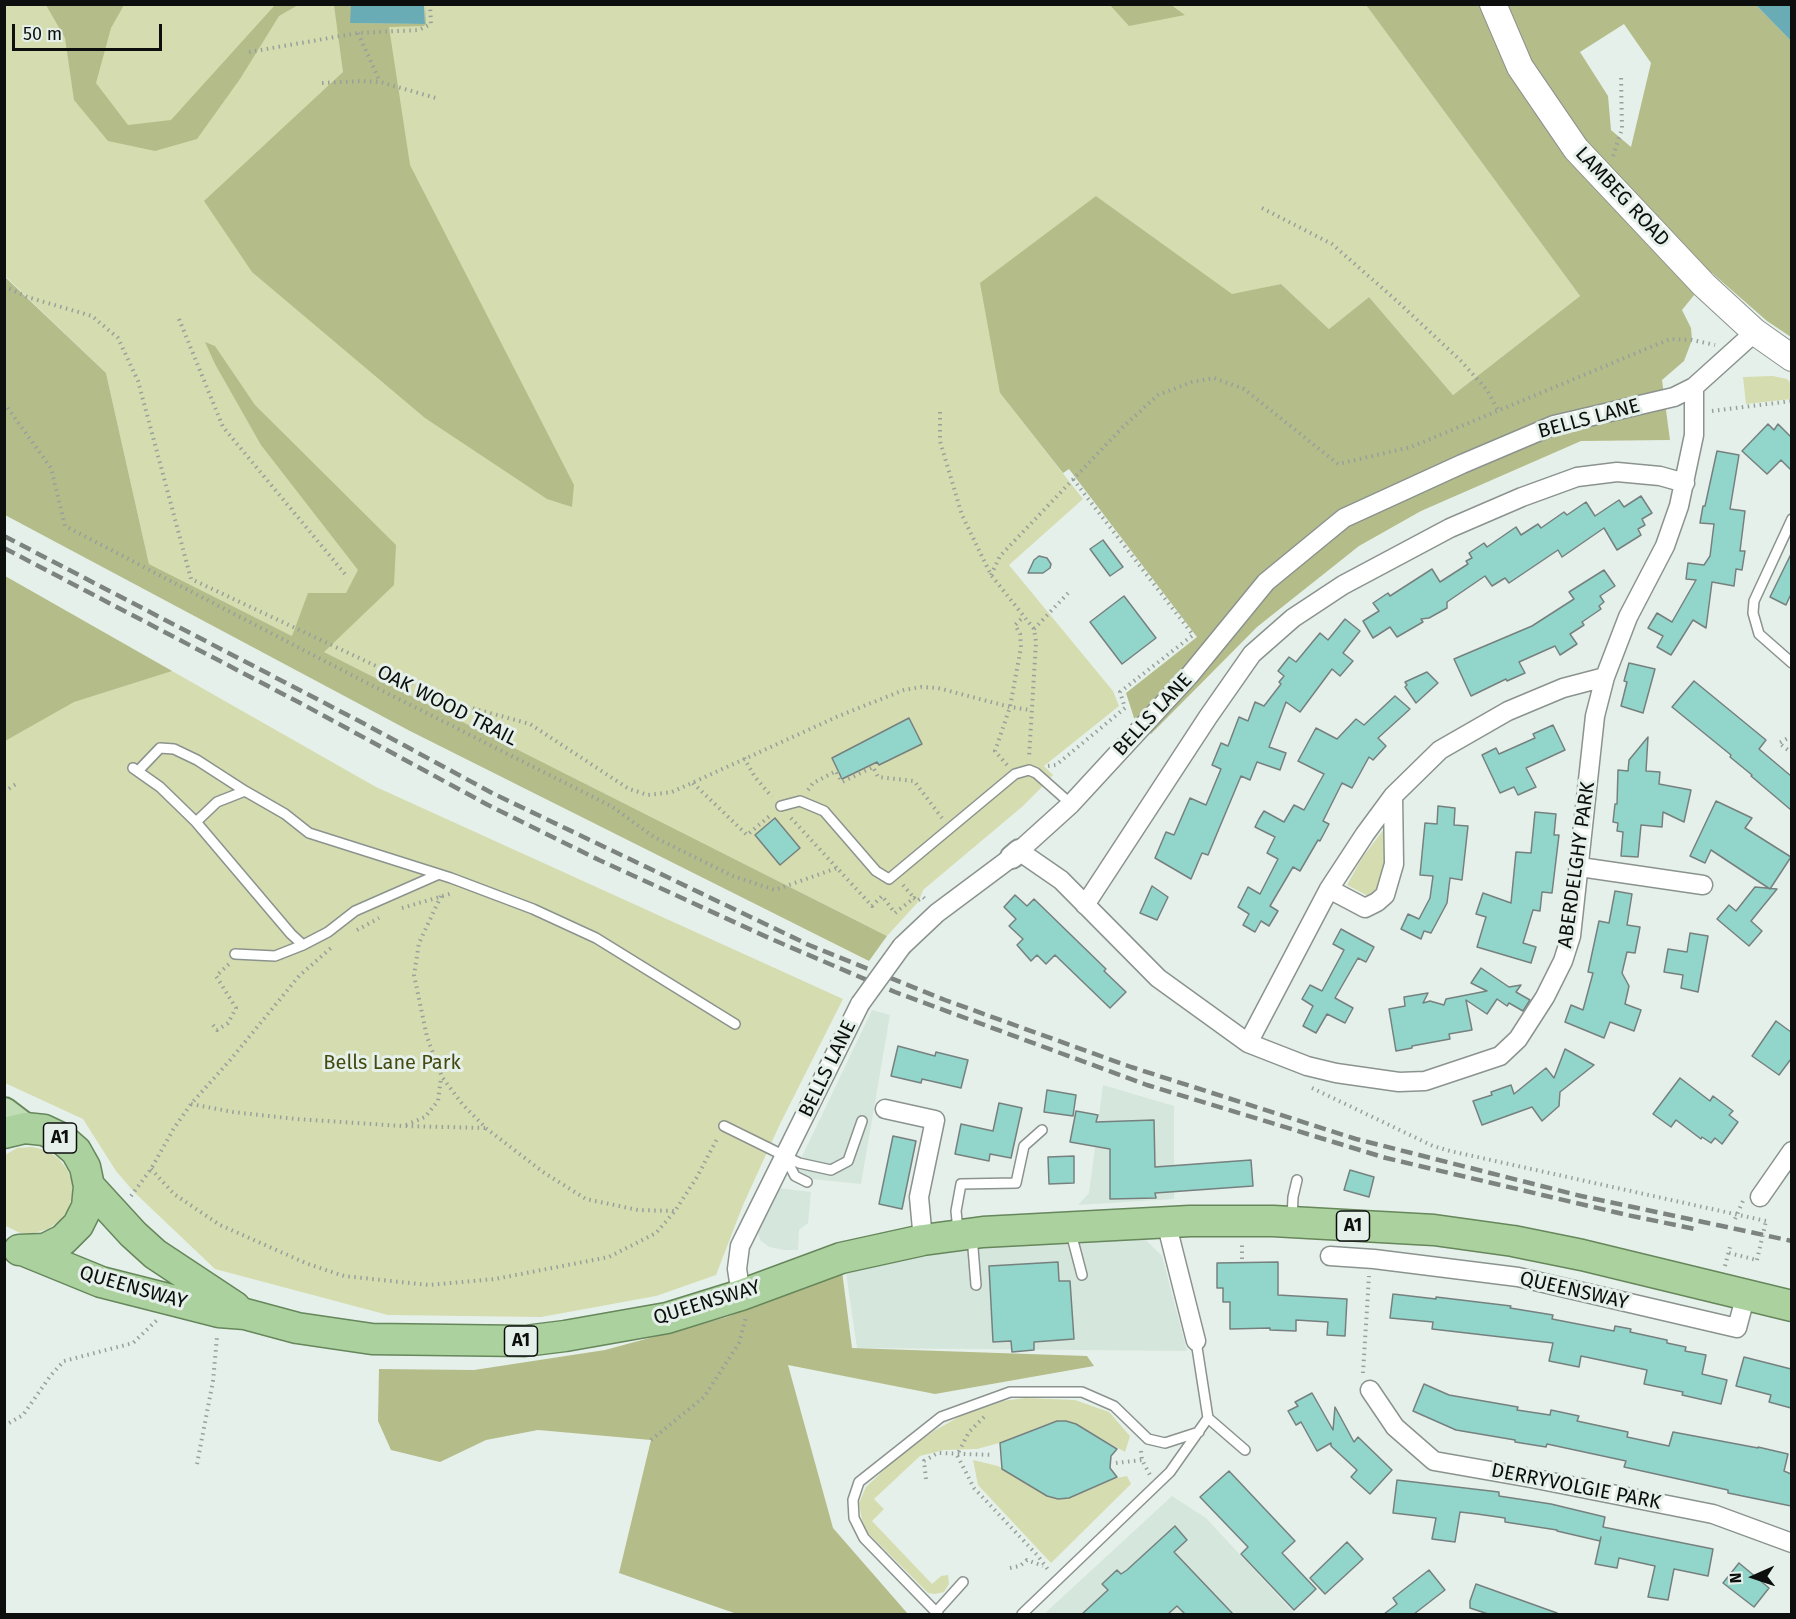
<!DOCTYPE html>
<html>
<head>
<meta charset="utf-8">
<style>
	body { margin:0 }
	#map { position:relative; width:1796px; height:1619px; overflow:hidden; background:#e6f0ea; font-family:"Fira Sans",sans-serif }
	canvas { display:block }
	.frame { position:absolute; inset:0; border:6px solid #0c0f0e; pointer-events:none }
	.north { position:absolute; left:1724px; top:1547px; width:60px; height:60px; -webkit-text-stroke:4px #e6f0ea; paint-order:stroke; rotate:267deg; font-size:16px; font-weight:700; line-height:24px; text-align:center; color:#0c0f0e }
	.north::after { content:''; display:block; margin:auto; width:21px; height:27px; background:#0c0f0e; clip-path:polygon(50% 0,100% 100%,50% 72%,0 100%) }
	.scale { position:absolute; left:12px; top:24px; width:150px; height:27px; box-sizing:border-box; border:3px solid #0c0f0e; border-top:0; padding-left:8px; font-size:18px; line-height:21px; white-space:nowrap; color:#0c0f0e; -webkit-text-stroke:4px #e6f0ea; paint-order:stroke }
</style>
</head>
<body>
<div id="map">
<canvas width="1796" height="1619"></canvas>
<div class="frame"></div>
<div class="north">N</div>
<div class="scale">50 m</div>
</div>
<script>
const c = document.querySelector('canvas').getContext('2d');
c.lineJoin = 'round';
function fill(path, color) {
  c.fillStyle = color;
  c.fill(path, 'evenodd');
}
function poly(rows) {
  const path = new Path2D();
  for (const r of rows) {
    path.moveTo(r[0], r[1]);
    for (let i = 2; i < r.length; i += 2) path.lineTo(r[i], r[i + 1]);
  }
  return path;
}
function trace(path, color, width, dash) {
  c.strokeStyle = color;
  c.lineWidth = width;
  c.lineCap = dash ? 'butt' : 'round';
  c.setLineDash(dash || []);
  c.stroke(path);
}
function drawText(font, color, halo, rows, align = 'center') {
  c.font = font + ' "Fira Sans",sans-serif';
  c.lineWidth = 6;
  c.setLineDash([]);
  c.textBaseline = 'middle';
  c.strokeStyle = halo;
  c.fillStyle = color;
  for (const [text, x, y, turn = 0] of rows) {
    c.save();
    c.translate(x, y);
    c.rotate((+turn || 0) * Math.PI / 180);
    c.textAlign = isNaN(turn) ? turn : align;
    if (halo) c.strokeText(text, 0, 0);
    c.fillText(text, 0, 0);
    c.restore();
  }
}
fill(poly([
	[872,1010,890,1015,861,1184,812,1179,796,1169],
	[1103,1085,1174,1106,1174,1199,1078,1205,1089,1193],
	[778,1188,811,1192,808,1223,799,1230,798,1250,784,1250,769,1247,760,1240,757,1229],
	[1146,1240,1162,1256,1187,1351,857,1348,846,1273,961,1248,1035,1242],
	[1172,1496,1206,1518,1295,1614,1044,1614]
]), '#d5e6dc');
fill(poly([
	[4,5,1366,5,1580,296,1453,395,1369,297,1329,329,1281,284,1232,295,1096,196,1000,393,1083,499,1009,565,1113,691,1119,706,1044,766,1053,775,1047,782,1023,806,923,890,919,901,887,936,149,564,106,373,5,276],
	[1773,376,1787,379,1791,383,1791,399,1746,404,1743,377],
	[5,576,376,787,843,999,780,1124,743,1205,716,1275,656,1296,541,1317,388,1315,215,1269,134,1192,116,1171,83,1119,5,1083],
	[1387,825,1388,863,1380,893,1370,897,1347,885,1362,858],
	[32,1147,46,1150,58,1158,67,1169,72,1182,72,1196,68,1210,59,1221,48,1229,34,1233,20,1233,4,1225,5,1155,17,1148],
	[1025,1398,1075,1400,1109,1412,1130,1436,1125,1452,1076,1424,1066,1421,1047,1424,999,1443,977,1449,944,1450,920,1456,874,1499,884,1509,872,1521,932,1584,941,1576,948,1575,949,1584,944,1592,935,1594,928,1593,866,1531,862,1520,859,1503,866,1487,899,1456,934,1431,962,1415,1002,1401],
	[973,1460,998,1466,1047,1496,1058,1499,1069,1498,1117,1478,1127,1476,1131,1484,1051,1563,978,1485]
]), '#d5dcaf');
fill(poly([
	[46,5,124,5,111,28,96,83,128,125,171,120,275,5,298,5,279,16,240,79,197,139,155,151,108,141,74,100,65,38],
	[334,5,351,5,351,23,425,24,425,5,426,24,424,26,389,27,410,165,574,485,572,507,547,499,425,418,252,272,204,201,343,72],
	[1110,5,1171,5,1185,15,1129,26],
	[1366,5,1756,5,1791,41,1791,337,1767,321,1712,273,1682,310,1691,328,1692,340,1684,361,1662,380,1670,440,1581,441,1421,511,1359,546,1257,627,1151,734,1134,718,1126,693,1197,637,1069,469,1063,473,1000,393,980,283,1096,196,1232,294,1281,284,1329,329,1369,297,1453,395,1580,296],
	[1624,24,1651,63,1631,147,1611,130,1608,96,1580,52],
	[4,276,106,373,149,564,292,636,308,593,346,593,358,570,261,445,215,364,205,342,215,346,255,405,396,545,394,585,324,652,887,936,869,961,410,731,5,515],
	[5,576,172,671,74,702,5,741],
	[842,1271,852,1348,1087,1356,1094,1366,935,1394,788,1365,833,1528,908,1614,737,1614,619,1573,651,1440,538,1430,486,1440,440,1462,391,1450,378,1421,379,1369,474,1370,605,1350,727,1317]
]), '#b4bc89');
fill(poly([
	[351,5,424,5,425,24,350,23],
	[1756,5,1791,5,1791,41]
]), '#6aacb5');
const building = poly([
	[1768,424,1774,430,1778,424,1791,437,1791,470,1781,460,1767,474,1742,451,1768,424],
	[1717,451,1739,455,1730,509,1745,511,1740,551,1745,551,1742,570,1736,569,1734,586,1712,582,1706,628,1693,620,1671,655,1657,647,1663,636,1648,628,1657,613,1672,622,1696,580,1686,579,1688,563,1704,565,1710,556,1714,524,1700,523,1703,506,1705,506,1717,451],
	[1641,496,1652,513,1642,519,1645,525,1638,529,1641,535,1617,550,1604,528,1562,557,1558,550,1509,583,1505,578,1492,586,1485,576,1447,602,1447,608,1429,618,1421,619,1423,622,1397,637,1390,627,1373,638,1363,621,1379,611,1373,603,1388,593,1390,596,1432,569,1440,582,1468,564,1466,561,1472,558,1469,553,1484,543,1487,547,1516,527,1521,535,1538,524,1541,528,1564,512,1567,515,1586,502,1595,516,1619,500,1624,507,1641,496],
	[1103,540,1123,567,1110,576,1090,549,1103,540],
	[1791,554,1791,594,1786,605,1770,597,1791,554],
	[1039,556,1047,558,1051,564,1050,568,1043,573,1028,573,1034,560,1039,556],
	[1604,570,1615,586,1600,596,1604,602,1599,606,1601,609,1582,622,1584,625,1570,634,1577,644,1560,655,1555,646,1519,662,1525,673,1507,681,1506,679,1471,696,1454,659,1532,626,1574,599,1569,592,1604,570],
	[1124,596,1156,638,1122,664,1090,622,1124,596],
	[1345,619,1360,631,1343,653,1353,661,1340,676,1332,669,1300,712,1286,702,1269,747,1286,753,1280,770,1257,762,1250,780,1241,776,1208,855,1202,853,1191,879,1155,858,1166,832,1174,835,1190,798,1206,805,1221,769,1212,765,1221,743,1228,746,1239,717,1248,721,1255,702,1264,706,1281,684,1279,682,1284,676,1278,671,1289,657,1296,662,1320,633,1328,640,1345,619],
	[1629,663,1655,669,1643,713,1621,706,1627,682,1624,681,1629,663],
	[1427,672,1438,683,1416,703,1405,687,1407,685,1405,682,1427,672],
	[1694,681,1766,740,1759,749,1791,776,1791,810,1751,776,1752,775,1730,757,1731,755,1672,707,1694,681],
	[1395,696,1410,709,1378,738,1386,746,1373,760,1369,757,1352,788,1342,783,1323,821,1329,824,1320,841,1318,840,1300,871,1293,867,1270,906,1278,911,1269,926,1261,921,1255,932,1243,925,1249,914,1238,907,1248,887,1260,894,1278,859,1267,853,1275,837,1255,827,1259,819,1264,811,1284,822,1294,805,1304,810,1324,774,1298,761,1316,728,1337,739,1356,719,1364,725,1395,696],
	[909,718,922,744,879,765,877,762,842,779,832,758,909,718],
	[1553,725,1565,750,1526,768,1536,787,1518,795,1514,787,1500,793,1482,755,1496,748,1499,754,1535,738,1533,734,1553,725],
	[1648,737,1646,771,1660,772,1659,784,1691,790,1684,822,1663,812,1662,827,1641,825,1638,857,1621,856,1623,832,1617,831,1618,823,1613,822,1615,804,1617,804,1618,770,1628,771,1629,760,1648,737],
	[1716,801,1752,818,1745,828,1791,857,1770,889,1711,850,1705,863,1690,856,1716,801],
	[1438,806,1455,808,1454,825,1468,826,1462,880,1450,878,1447,903,1431,933,1424,931,1421,939,1401,929,1408,914,1419,919,1430,898,1433,876,1420,875,1425,823,1437,824,1438,806],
	[1535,812,1556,814,1554,835,1559,835,1552,893,1542,892,1540,911,1533,910,1523,943,1536,947,1531,963,1477,947,1486,917,1476,914,1483,893,1511,903,1516,852,1531,853,1535,812],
	[775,818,800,848,780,865,755,835,775,818],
	[1152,886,1168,897,1157,920,1140,913,1152,886],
	[1755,887,1777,889,1751,921,1762,931,1749,946,1717,919,1729,905,1736,911,1755,887],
	[1615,891,1632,894,1627,925,1640,927,1635,953,1627,952,1622,973,1629,986,1625,1004,1641,1010,1634,1031,1610,1022,1604,1038,1565,1022,1571,1005,1583,1010,1593,973,1588,972,1599,921,1609,923,1615,891],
	[1015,895,1027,906,1034,899,1106,969,1104,971,1126,992,1110,1008,1055,955,1046,964,1037,955,1031,961,1017,945,1023,939,1009,926,1016,919,1004,907,1015,895],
	[1341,929,1374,947,1366,962,1358,958,1335,998,1353,1008,1345,1023,1327,1014,1316,1033,1303,1026,1313,1006,1302,999,1310,985,1322,991,1344,950,1333,944,1341,929],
	[1690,933,1708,936,1698,992,1681,988,1683,975,1664,972,1668,949,1687,952,1690,933],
	[1481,968,1509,987,1521,985,1516,992,1530,1000,1523,1011,1509,1003,1507,1006,1497,999,1487,1014,1466,1000,1472,1030,1449,1034,1450,1039,1412,1046,1412,1048,1396,1051,1389,1009,1405,1006,1404,997,1428,993,1423,1003,1430,1001,1444,1005,1446,999,1487,991,1471,983,1481,968],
	[1776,1021,1791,1032,1791,1059,1779,1075,1752,1056,1776,1021],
	[898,1046,935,1056,936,1052,968,1060,961,1088,922,1079,921,1083,891,1076,898,1046],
	[1565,1049,1594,1065,1560,1092,1559,1106,1542,1121,1532,1107,1482,1125,1473,1101,1492,1095,1491,1092,1511,1085,1514,1094,1546,1068,1554,1078,1565,1049],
	[1680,1078,1710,1101,1713,1096,1733,1111,1729,1115,1738,1122,1722,1144,1715,1138,1711,1143,1702,1137,1701,1139,1676,1120,1671,1127,1653,1114,1680,1078],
	[1047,1090,1076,1095,1073,1116,1044,1112,1047,1090],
	[999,1103,1022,1108,1011,1158,990,1154,989,1161,955,1154,961,1124,993,1131,999,1103],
	[1076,1111,1098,1115,1096,1122,1154,1120,1155,1167,1251,1160,1253,1186,1155,1193,1156,1198,1110,1199,1110,1149,1070,1142,1076,1111],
	[893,1136,916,1141,902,1209,879,1204,893,1136],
	[1074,1156,1074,1183,1049,1184,1048,1157,1074,1156],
	[1350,1170,1374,1177,1369,1197,1344,1190,1350,1170],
	[1058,1262,1059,1281,1070,1281,1074,1339,1034,1342,1034,1350,1012,1352,1011,1341,993,1342,989,1266,1058,1262],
	[1278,1262,1278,1295,1347,1299,1345,1336,1327,1335,1328,1322,1296,1320,1296,1331,1270,1330,1270,1328,1230,1329,1230,1302,1223,1302,1223,1288,1217,1288,1217,1263,1278,1262],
	[1393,1294,1436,1299,1436,1297,1511,1306,1510,1308,1553,1315,1552,1319,1614,1331,1615,1326,1631,1329,1630,1332,1667,1340,1667,1343,1686,1347,1685,1351,1706,1355,1702,1374,1727,1380,1721,1404,1682,1395,1683,1392,1644,1384,1647,1370,1581,1356,1579,1367,1549,1361,1553,1343,1432,1329,1433,1322,1390,1318,1393,1294],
	[1744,1357,1791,1369,1791,1408,1769,1402,1771,1395,1736,1386,1744,1357],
	[1424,1384,1449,1395,1518,1407,1517,1410,1550,1415,1551,1410,1579,1416,1577,1421,1628,1432,1627,1437,1669,1446,1673,1432,1758,1448,1758,1447,1788,1454,1784,1471,1791,1474,1791,1506,1728,1493,1728,1490,1624,1467,1626,1461,1547,1444,1546,1447,1515,1442,1515,1440,1456,1430,1413,1411,1424,1384],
	[1312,1393,1333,1430,1335,1407,1354,1442,1358,1437,1392,1470,1370,1494,1351,1477,1357,1470,1331,1446,1331,1443,1317,1451,1301,1422,1296,1425,1288,1411,1298,1406,1295,1402,1312,1393],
	[1057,1421,1066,1421,1076,1424,1117,1449,1111,1456,1110,1468,1117,1477,1069,1498,1058,1499,1047,1496,1002,1469,1000,1443,1057,1421],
	[1229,1471,1295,1541,1282,1553,1316,1589,1294,1610,1241,1554,1248,1547,1200,1497,1229,1471],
	[1397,1480,1499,1492,1499,1496,1551,1504,1605,1517,1603,1527,1713,1549,1708,1576,1674,1569,1668,1600,1648,1597,1655,1566,1619,1558,1617,1568,1595,1564,1601,1537,1600,1541,1557,1531,1557,1530,1505,1522,1505,1518,1477,1514,1460,1512,1455,1542,1432,1539,1436,1518,1393,1513,1397,1480],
	[1175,1526,1187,1540,1174,1552,1233,1614,1185,1614,1177,1606,1168,1614,1082,1614,1108,1590,1102,1584,1117,1570,1121,1574,1127,1570,1175,1526],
	[1347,1542,1363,1559,1325,1594,1310,1578,1347,1542],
	[1739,1563,1769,1588,1754,1607,1723,1583,1739,1563],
	[1429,1570,1445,1590,1414,1614,1384,1614,1397,1604,1393,1598,1429,1570],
	[1476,1584,1557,1613,1557,1614,1488,1614,1470,1608,1470,1601,1476,1584]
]);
fill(building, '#92d5ca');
trace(building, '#76817f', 1.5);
const service = poly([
	[1792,519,1754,601,1753,613,1759,634,1792,663],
	[133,768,160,787,196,822,291,934,303,945,328,932,355,911,437,875],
	[138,771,160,748,174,749,197,760,245,791],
	[781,806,800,801,824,811,876,871,889,879,1015,774,1029,770,1036,773,1071,804],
	[196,822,217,802,245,791,285,814,309,833,451,878,533,909,596,938,735,1024],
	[235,954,275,956,303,945],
	[724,1126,799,1163,831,1170,848,1161,862,1121],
	[785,1157,795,1176,807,1182],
	[1292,1220,1293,1197,1297,1180],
	[958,1230,956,1211,961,1184,1016,1183,1024,1146,1042,1130],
	[1071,1233,1082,1275],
	[972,1236,976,1285],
	[1208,1418,1245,1450],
	[936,1612,963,1582],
	[938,1614,864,1538,854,1518,853,1500,859,1482,941,1417,1010,1392,1082,1392,1114,1406,1148,1439,1165,1443,1199,1432],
	[1022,1614,1170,1472,1208,1418,1196,1341]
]);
const minor = poly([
	[1694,387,1694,435,1679,506,1665,546,1628,617,1605,677,1595,716,1571,936,1563,961,1545,997,1518,1039,1500,1056,1425,1081,1399,1082,1336,1073,1307,1066,1248,1043,1158,978,1061,880,1019,851,1071,804,1189,676,1266,582,1344,518,1462,464,1554,425,1674,397,1694,387,1755,332],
	[1580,867,1703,885],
	[1329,889,1365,908,1377,902,1385,895,1394,864,1393,796],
	[1085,905,1208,717,1252,654,1293,618,1343,585,1450,528,1522,497,1577,477,1617,472,1660,476,1685,483],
	[902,946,937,913,1012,857],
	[1248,1043,1329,889,1365,834,1393,796,1440,750,1508,711,1563,688,1605,677],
	[885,1109,935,1120,919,1197,923,1240],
	[1760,1197,1792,1151],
	[1166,1222,1196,1341],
	[1330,1256,1374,1259,1518,1277,1737,1328,1746,1294],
	[741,1295,737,1269,740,1246,860,1004],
	[1370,1390,1395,1427,1434,1461,1531,1478,1713,1514,1792,1543]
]);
const tertiary = poly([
	[1012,857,1019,851]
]);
const secondary = poly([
	[1493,4,1520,67,1576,149,1704,285,1755,332,1792,358]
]);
const primary = poly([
	[4,1112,25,1128]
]);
const trunk = poly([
	[4,1133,25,1128,44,1130,61,1138,76,1151,85,1167,89,1186,87,1207,78,1225,63,1240,45,1249,19,1250],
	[89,1186,133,1234,155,1254,235,1307],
	[25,1251,101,1282,219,1312,245,1314,297,1328,372,1339,525,1341,565,1336,667,1318,741,1295,841,1258,923,1240,983,1232,1190,1221,1273,1221,1434,1230,1513,1241,1582,1255,1792,1306]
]);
trace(service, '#8b938e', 12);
trace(minor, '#8b938e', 21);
trace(tertiary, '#8b938e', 26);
trace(secondary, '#8b938e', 28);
trace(primary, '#66865b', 32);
trace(trunk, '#66865b', 33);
trace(poly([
	[358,33,380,82],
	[249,52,358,33,419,30,431,24,430,4],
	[322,83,361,81,380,82,436,98],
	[1613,156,1622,129,1621,74],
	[1262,208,1332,244,1397,301,1461,361,1487,390,1498,410],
	[4,286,27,297,92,316,118,338,138,381,191,579,457,704,530,724,629,789,648,795,672,792,841,715,904,690,921,687,938,688,1010,707,1030,710],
	[179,319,223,427,345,574],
	[4,403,51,468,65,526,365,682,611,806,654,837,733,876,775,890,837,868,872,906,882,896,895,913,914,898,917,901,923,897,927,901],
	[1712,411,1792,401],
	[940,412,940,441,962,515,991,575,1034,629,1036,642,1029,757],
	[991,575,1000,556,1123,427,1158,395,1192,382,1214,378,1244,389,1338,464,1411,447,1670,339,1692,340,1715,345],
	[1034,629,1070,591],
	[1792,736,1779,743,1792,753],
	[744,758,755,777,772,797],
	[1007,765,995,751,1010,707,1021,647,1020,634,1015,625,1023,617],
	[1048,766,1056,765,1125,708,1120,692,1193,635,1073,479],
	[693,783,747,835,772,814],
	[808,790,813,783,836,771,842,782,873,767,878,777,914,781,942,818],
	[4,792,16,784],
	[791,818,837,868],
	[903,885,914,898],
	[441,896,419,943,414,975,427,1037,442,1077,463,1105,487,1129,543,1172,586,1199,638,1210,674,1211],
	[402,908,453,893],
	[357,930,379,918],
	[213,1025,217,1030,228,1023,236,1008,216,976,229,964],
	[1312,1088,1433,1146,1450,1151,1766,1221],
	[191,1104,233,1112,296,1119,402,1126,486,1128],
	[406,1125,425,1117,438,1101,441,1078],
	[151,1169,174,1194,220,1225,308,1264,344,1276,429,1285,495,1279,609,1257,656,1233,675,1211,697,1177,718,1137],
	[131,1196,151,1169,174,1128,191,1104,231,1059,299,976,331,948],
	[1735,1219,1743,1201],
	[1729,1253,1757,1260],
	[1242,1259,1242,1244],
	[1725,1266,1731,1243],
	[1363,1373,1369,1276],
	[984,1417,969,1432,957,1455,974,1488,1038,1556,1049,1571],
	[4,1426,23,1415,51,1375,64,1361,133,1343,157,1320],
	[651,1440,704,1397,739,1343,746,1317],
	[1141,1451,1142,1460,1150,1475],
	[1116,1463,1142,1460],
	[197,1464,213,1381,217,1337],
	[926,1479,924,1461,938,1453,993,1455],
	[1010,1568,1020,1566,1027,1560,1043,1566]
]), '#98a09c', 4, [1.5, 4.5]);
trace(service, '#fff', 9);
trace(minor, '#fff', 18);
trace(tertiary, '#fff', 22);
trace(secondary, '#fff', 26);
trace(primary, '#c0ddb6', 28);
trace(trunk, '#abd29e', 30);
trace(poly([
	[4,536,361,722,494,794,809,945,945,1000,1131,1067,1356,1139,1581,1196,1792,1241],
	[4,548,304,705,488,805,599,860,769,938,895,992,1147,1085,1386,1158,1627,1215,1695,1229]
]), '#7d8380', 4.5, [12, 6]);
const minorBridge = poly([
	[860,1004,902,946]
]);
trace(minorBridge, '#8b938e', 21, []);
trace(poly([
	[1757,1260,1766,1221]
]), '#98a09c', 4, [1.5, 4.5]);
trace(minorBridge, '#fff', 18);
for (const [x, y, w] of [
	[60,1138,33],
	[1353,1226,33],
	[521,1341,33]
]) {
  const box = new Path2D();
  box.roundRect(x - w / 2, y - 15, w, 30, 4.5);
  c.fillStyle = '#e6f0ea';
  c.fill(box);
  trace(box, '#0c0f0e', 1.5);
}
drawText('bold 18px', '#0c0f0e', null, [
	["A1",60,1138],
	["A1",1353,1226],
	["A1",521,1341]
]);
drawText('20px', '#0c0f0e', '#e6f0ea', [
	["LAMBEG ROAD",1622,197,47],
	["BELLS LANE",1589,419,-15],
	["OAK WOOD TRAIL",447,706,27],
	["BELLS LANE",1153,715,-47],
	["ABERDELGHY PARK",1577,865,-82],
	["BELLS LANE",828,1069,-64],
	["QUEENSWAY",133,1288,16],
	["QUEENSWAY",1574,1291,13],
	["QUEENSWAY",707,1303,-17],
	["DERRYVOLGIE PARK",1576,1487,11]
]);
drawText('20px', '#44490f', '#e6f0ea', [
	["Bells Lane Park",392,1063]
]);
</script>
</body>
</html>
